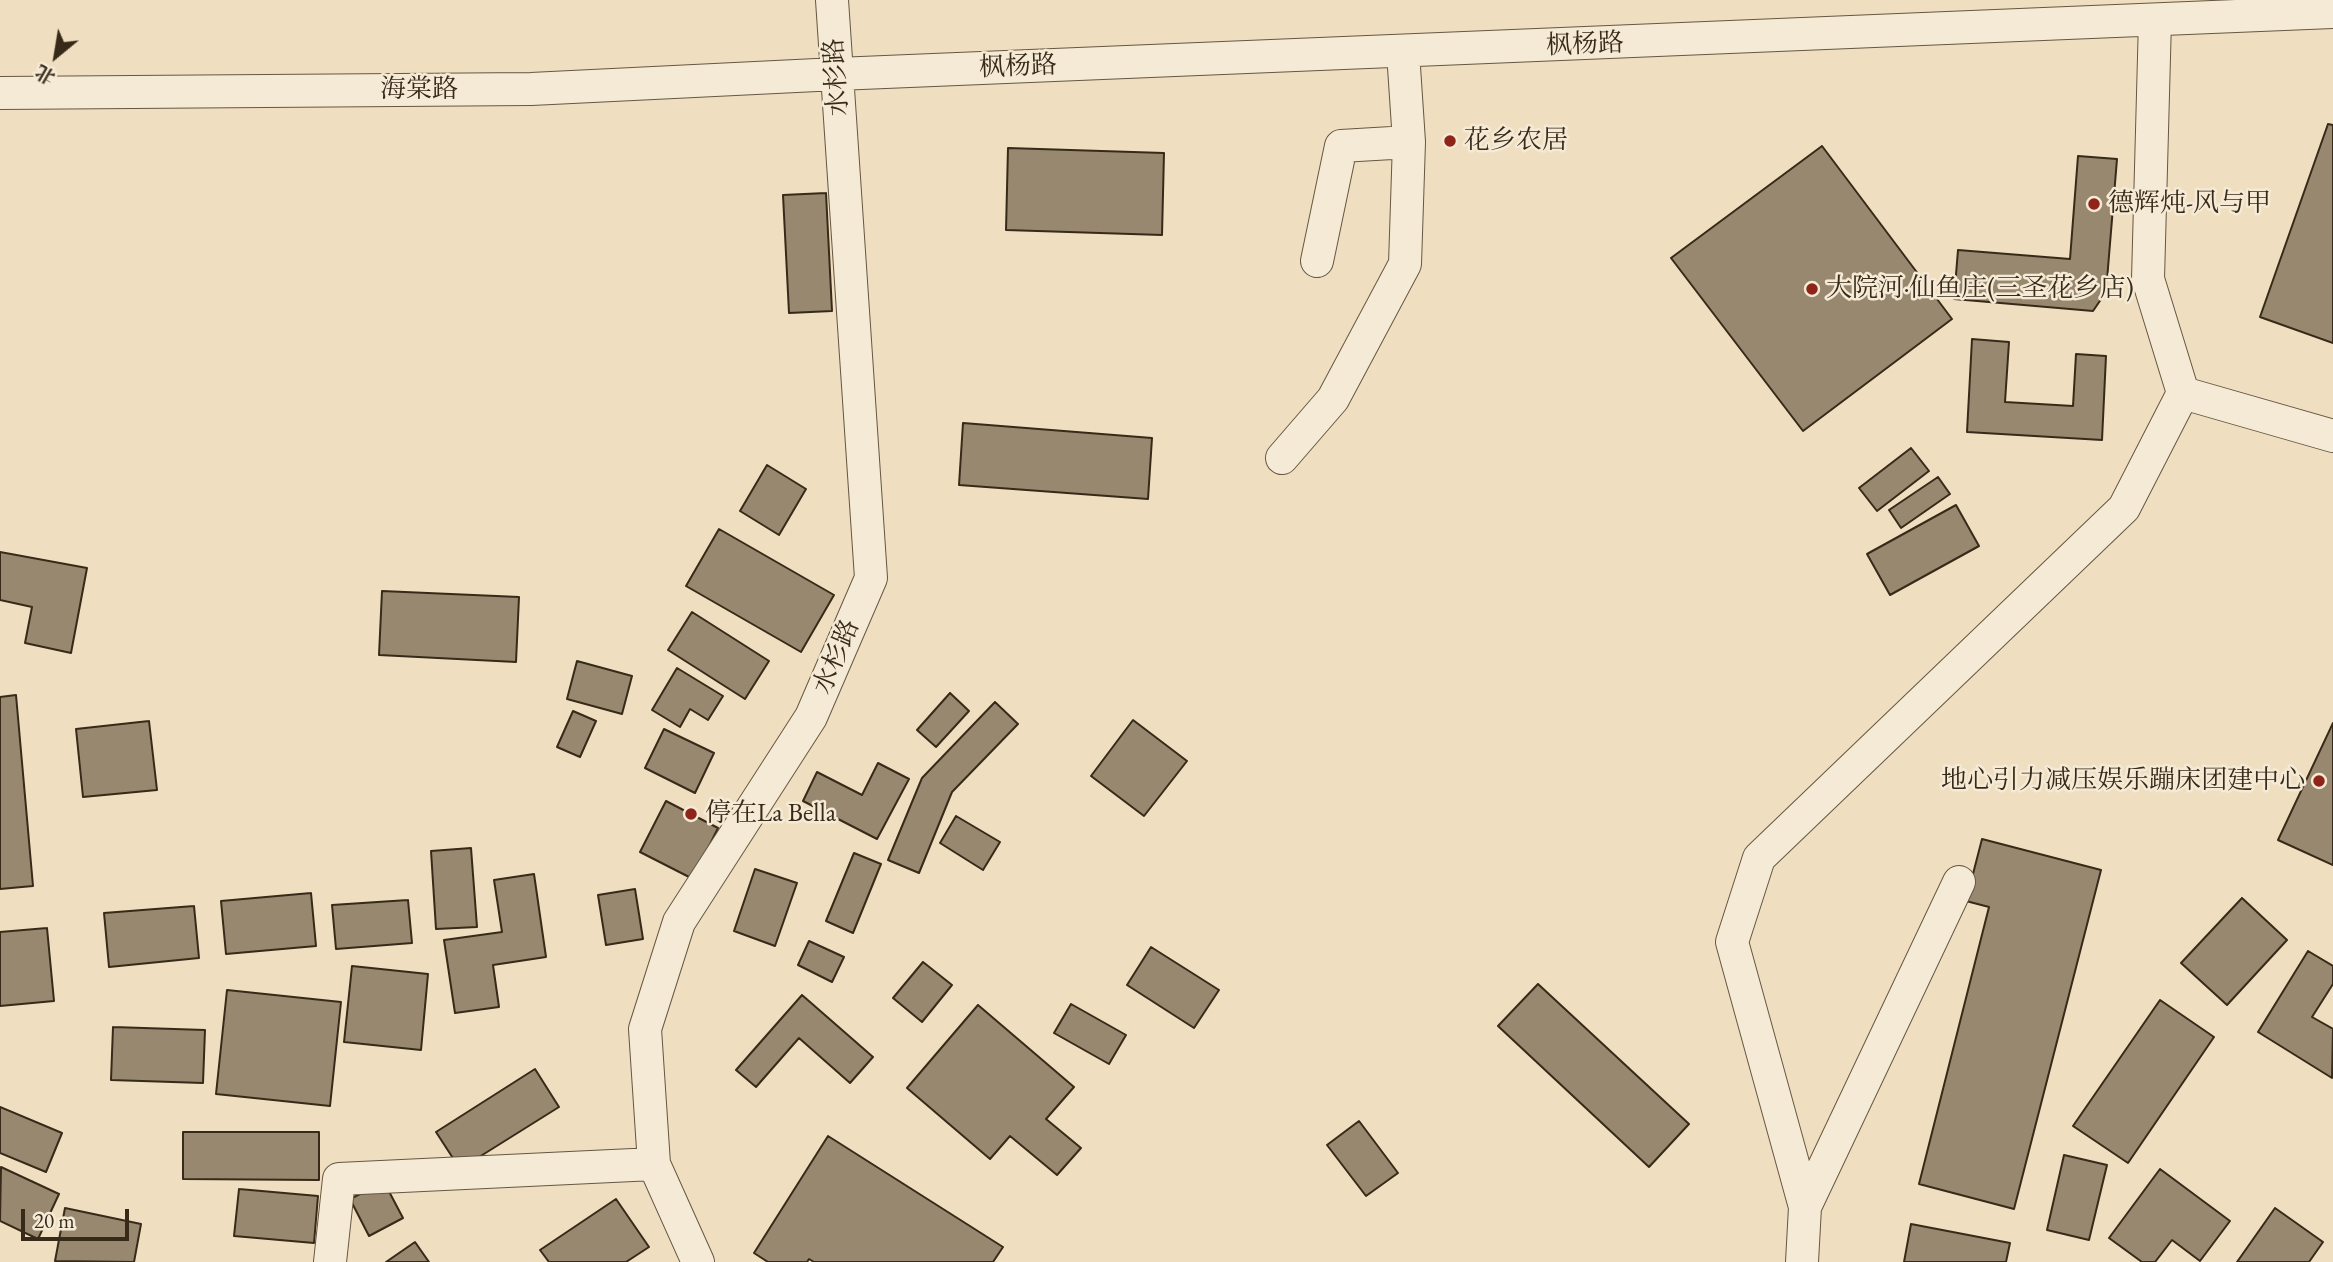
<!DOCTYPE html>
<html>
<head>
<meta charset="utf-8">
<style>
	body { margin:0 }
	#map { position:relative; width:2333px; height:1262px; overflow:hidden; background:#efdfc0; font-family:"EB Garamond","Noto Serif SC",serif }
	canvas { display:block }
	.north { position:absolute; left:21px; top:21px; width:70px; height:70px; -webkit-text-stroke:5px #f5ead6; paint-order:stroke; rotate:210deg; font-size:19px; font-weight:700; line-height:28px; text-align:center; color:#372a18 }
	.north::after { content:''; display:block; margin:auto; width:24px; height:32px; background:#372a18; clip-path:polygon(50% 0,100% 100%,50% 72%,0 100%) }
	.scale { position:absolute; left:21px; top:1209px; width:108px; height:32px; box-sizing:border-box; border:4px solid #372a18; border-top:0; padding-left:9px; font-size:21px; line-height:24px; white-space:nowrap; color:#372a18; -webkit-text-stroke:5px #f5ead6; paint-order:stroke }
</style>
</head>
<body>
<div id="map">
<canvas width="2333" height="1262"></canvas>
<div class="north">北</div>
<div class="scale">20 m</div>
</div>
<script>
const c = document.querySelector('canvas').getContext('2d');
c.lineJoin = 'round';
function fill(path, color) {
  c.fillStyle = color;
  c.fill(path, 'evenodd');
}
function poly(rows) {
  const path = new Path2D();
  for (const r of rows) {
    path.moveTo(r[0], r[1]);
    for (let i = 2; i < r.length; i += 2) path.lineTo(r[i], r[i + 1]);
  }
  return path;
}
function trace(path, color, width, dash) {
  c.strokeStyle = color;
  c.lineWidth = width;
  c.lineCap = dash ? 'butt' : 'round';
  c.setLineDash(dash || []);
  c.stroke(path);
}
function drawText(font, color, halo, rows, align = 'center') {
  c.font = font + ' "EB Garamond","Noto Serif SC",serif';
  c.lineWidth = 5;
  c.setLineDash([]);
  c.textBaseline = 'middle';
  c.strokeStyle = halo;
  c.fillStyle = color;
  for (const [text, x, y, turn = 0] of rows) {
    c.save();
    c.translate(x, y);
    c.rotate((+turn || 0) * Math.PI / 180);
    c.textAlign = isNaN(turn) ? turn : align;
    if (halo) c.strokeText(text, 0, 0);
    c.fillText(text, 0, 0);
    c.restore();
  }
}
const building = poly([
	[2328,124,2333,125,2333,343,2260,317,2328,124],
	[1822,146,1952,319,1803,431,1671,258,1822,146],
	[1008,148,1164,153,1162,235,1006,230,1008,148],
	[2078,156,2117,159,2106,292,2093,311,1954,299,1958,250,2070,259,2078,156],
	[826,193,832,311,789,313,783,195,826,193],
	[1972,339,2009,342,2005,402,2073,406,2076,354,2106,356,2102,440,1967,432,1972,339],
	[963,423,1152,438,1148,499,959,485,963,423],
	[1911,448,1929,471,1877,511,1859,488,1911,448],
	[767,465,806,489,779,535,740,511,767,465],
	[1938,477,1950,494,1901,528,1889,510,1938,477],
	[1956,505,1979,546,1890,595,1867,554,1956,505],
	[719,529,834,595,801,652,686,586,719,529],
	[0,552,87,568,71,653,25,643,32,607,0,600,0,552],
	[382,591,519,597,516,662,379,655,382,591],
	[692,612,769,661,745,699,668,650,692,612],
	[577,661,632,676,622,714,567,699,577,661],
	[677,668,723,696,708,720,690,709,680,727,652,710,677,668],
	[950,693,969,711,936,747,917,730,950,693],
	[16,695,33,886,0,889,0,697,16,695],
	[995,702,1018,724,952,792,919,873,888,860,922,778,995,702],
	[573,711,596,721,580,757,557,747,573,711],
	[1133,720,1187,761,1144,816,1091,776,1133,720],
	[149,721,157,790,83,797,76,729,149,721],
	[2333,723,2333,865,2278,840,2333,723],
	[664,729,714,753,695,793,645,768,664,729],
	[878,763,909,779,877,839,803,801,817,772,862,795,878,763],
	[666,801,718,828,693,879,640,852,666,801],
	[956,816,1000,842,983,870,940,843,956,816],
	[1982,839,2101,870,2014,1209,1919,1184,1989,907,1966,901,1982,839],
	[471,848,477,927,436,929,431,851,471,848],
	[854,853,881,864,853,933,826,921,854,853],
	[755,869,797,883,775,946,734,931,755,869],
	[534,874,546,957,493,965,499,1007,455,1013,444,940,502,932,494,880,534,874],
	[635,889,643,939,606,945,598,895,635,889],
	[311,893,316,946,226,954,221,901,311,893],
	[2242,898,2287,940,2227,1005,2181,963,2242,898],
	[408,900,412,943,336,949,332,905,408,900],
	[194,906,199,958,109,967,104,913,194,906],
	[47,928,54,1001,0,1006,0,932,47,928],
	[809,941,844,957,832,982,798,965,809,941],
	[1151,947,1219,990,1194,1028,1127,985,1151,947],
	[2308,951,2333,966,2333,984,2312,1017,2333,1029,2332,1078,2258,1032,2308,951],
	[923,962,952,985,922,1022,893,998,923,962],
	[352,966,428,974,421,1050,344,1042,352,966],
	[1538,984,1689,1124,1649,1167,1498,1026,1538,984],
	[227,990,341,1002,330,1106,216,1094,227,990],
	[802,995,873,1057,850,1083,799,1038,756,1087,736,1070,802,995],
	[2160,1000,2214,1037,2128,1163,2073,1126,2160,1000],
	[1071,1004,1126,1035,1109,1064,1054,1033,1071,1004],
	[978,1005,1074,1087,1046,1119,1081,1148,1057,1175,1010,1136,990,1159,907,1088,978,1005],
	[113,1027,205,1030,203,1083,111,1080,113,1027],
	[535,1069,559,1107,460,1169,436,1132,535,1069],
	[0,1107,62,1133,46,1172,0,1153,0,1107],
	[1359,1121,1398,1173,1366,1196,1327,1145,1359,1121],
	[183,1132,319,1132,319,1180,183,1179,183,1132],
	[828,1136,1003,1247,993,1262,814,1262,809,1259,807,1262,768,1262,754,1253,828,1136],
	[2064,1155,2107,1165,2089,1240,2047,1230,2064,1155],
	[1,1167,59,1194,38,1239,0,1221,1,1167],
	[2160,1169,2230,1221,2200,1261,2172,1240,2155,1262,2142,1262,2109,1238,2160,1169],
	[384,1182,403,1218,369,1236,350,1199,384,1182],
	[239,1189,318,1196,314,1243,234,1236,239,1189],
	[616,1199,649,1247,626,1262,549,1262,540,1250,616,1199],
	[65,1208,141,1224,134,1262,55,1261,65,1208],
	[2275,1208,2323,1242,2309,1262,2237,1262,2275,1208],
	[1911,1224,2010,1243,2006,1262,1904,1262,1911,1224],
	[415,1242,429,1262,386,1262,415,1242]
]);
fill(building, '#97886f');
trace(building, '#372a18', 2);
const street = poly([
	[2155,20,2148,279,2183,393,2333,436],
	[0,93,531,89,837,74,2333,12],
	[1317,261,1341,146,1409,142,1403,52],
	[1282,458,1333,399,1405,264,1409,142],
	[1805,1207,1732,942,1759,858,2124,508,2183,393],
	[330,1262,339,1179,654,1164],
	[698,1262,654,1164,645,1029,679,922,811,717,871,578,832,0],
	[1802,1262,1805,1207,1959,882]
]);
trace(street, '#655742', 34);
trace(street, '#f5ead6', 32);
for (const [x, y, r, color] of [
	[1450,141,7,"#8f2418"],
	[2094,204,7,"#8f2418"],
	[1812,289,7,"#8f2418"],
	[2319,781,7,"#8f2418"],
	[691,814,7,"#8f2418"]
]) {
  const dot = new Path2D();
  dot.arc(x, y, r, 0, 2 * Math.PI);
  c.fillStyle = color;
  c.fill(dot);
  trace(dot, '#f5ead6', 2.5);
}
drawText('26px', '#372a18', '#f5ead6', [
	["枫杨路",1585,45,-2],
	["枫杨路",1018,67,-2],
	["水杉路",837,77,-94],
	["海棠路",419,90],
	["水杉路",837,657,-67]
]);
drawText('26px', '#372a18', '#f5ead6', [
	["花乡农居",1464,141],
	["德辉炖-风与甲",2108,204],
	["大院河·仙鱼庄(三圣花乡店)",1826,289],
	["地心引力减压娱乐蹦床团建中心",2305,781,"right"],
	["停在La Bella",705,814]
], 'left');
</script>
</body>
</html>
